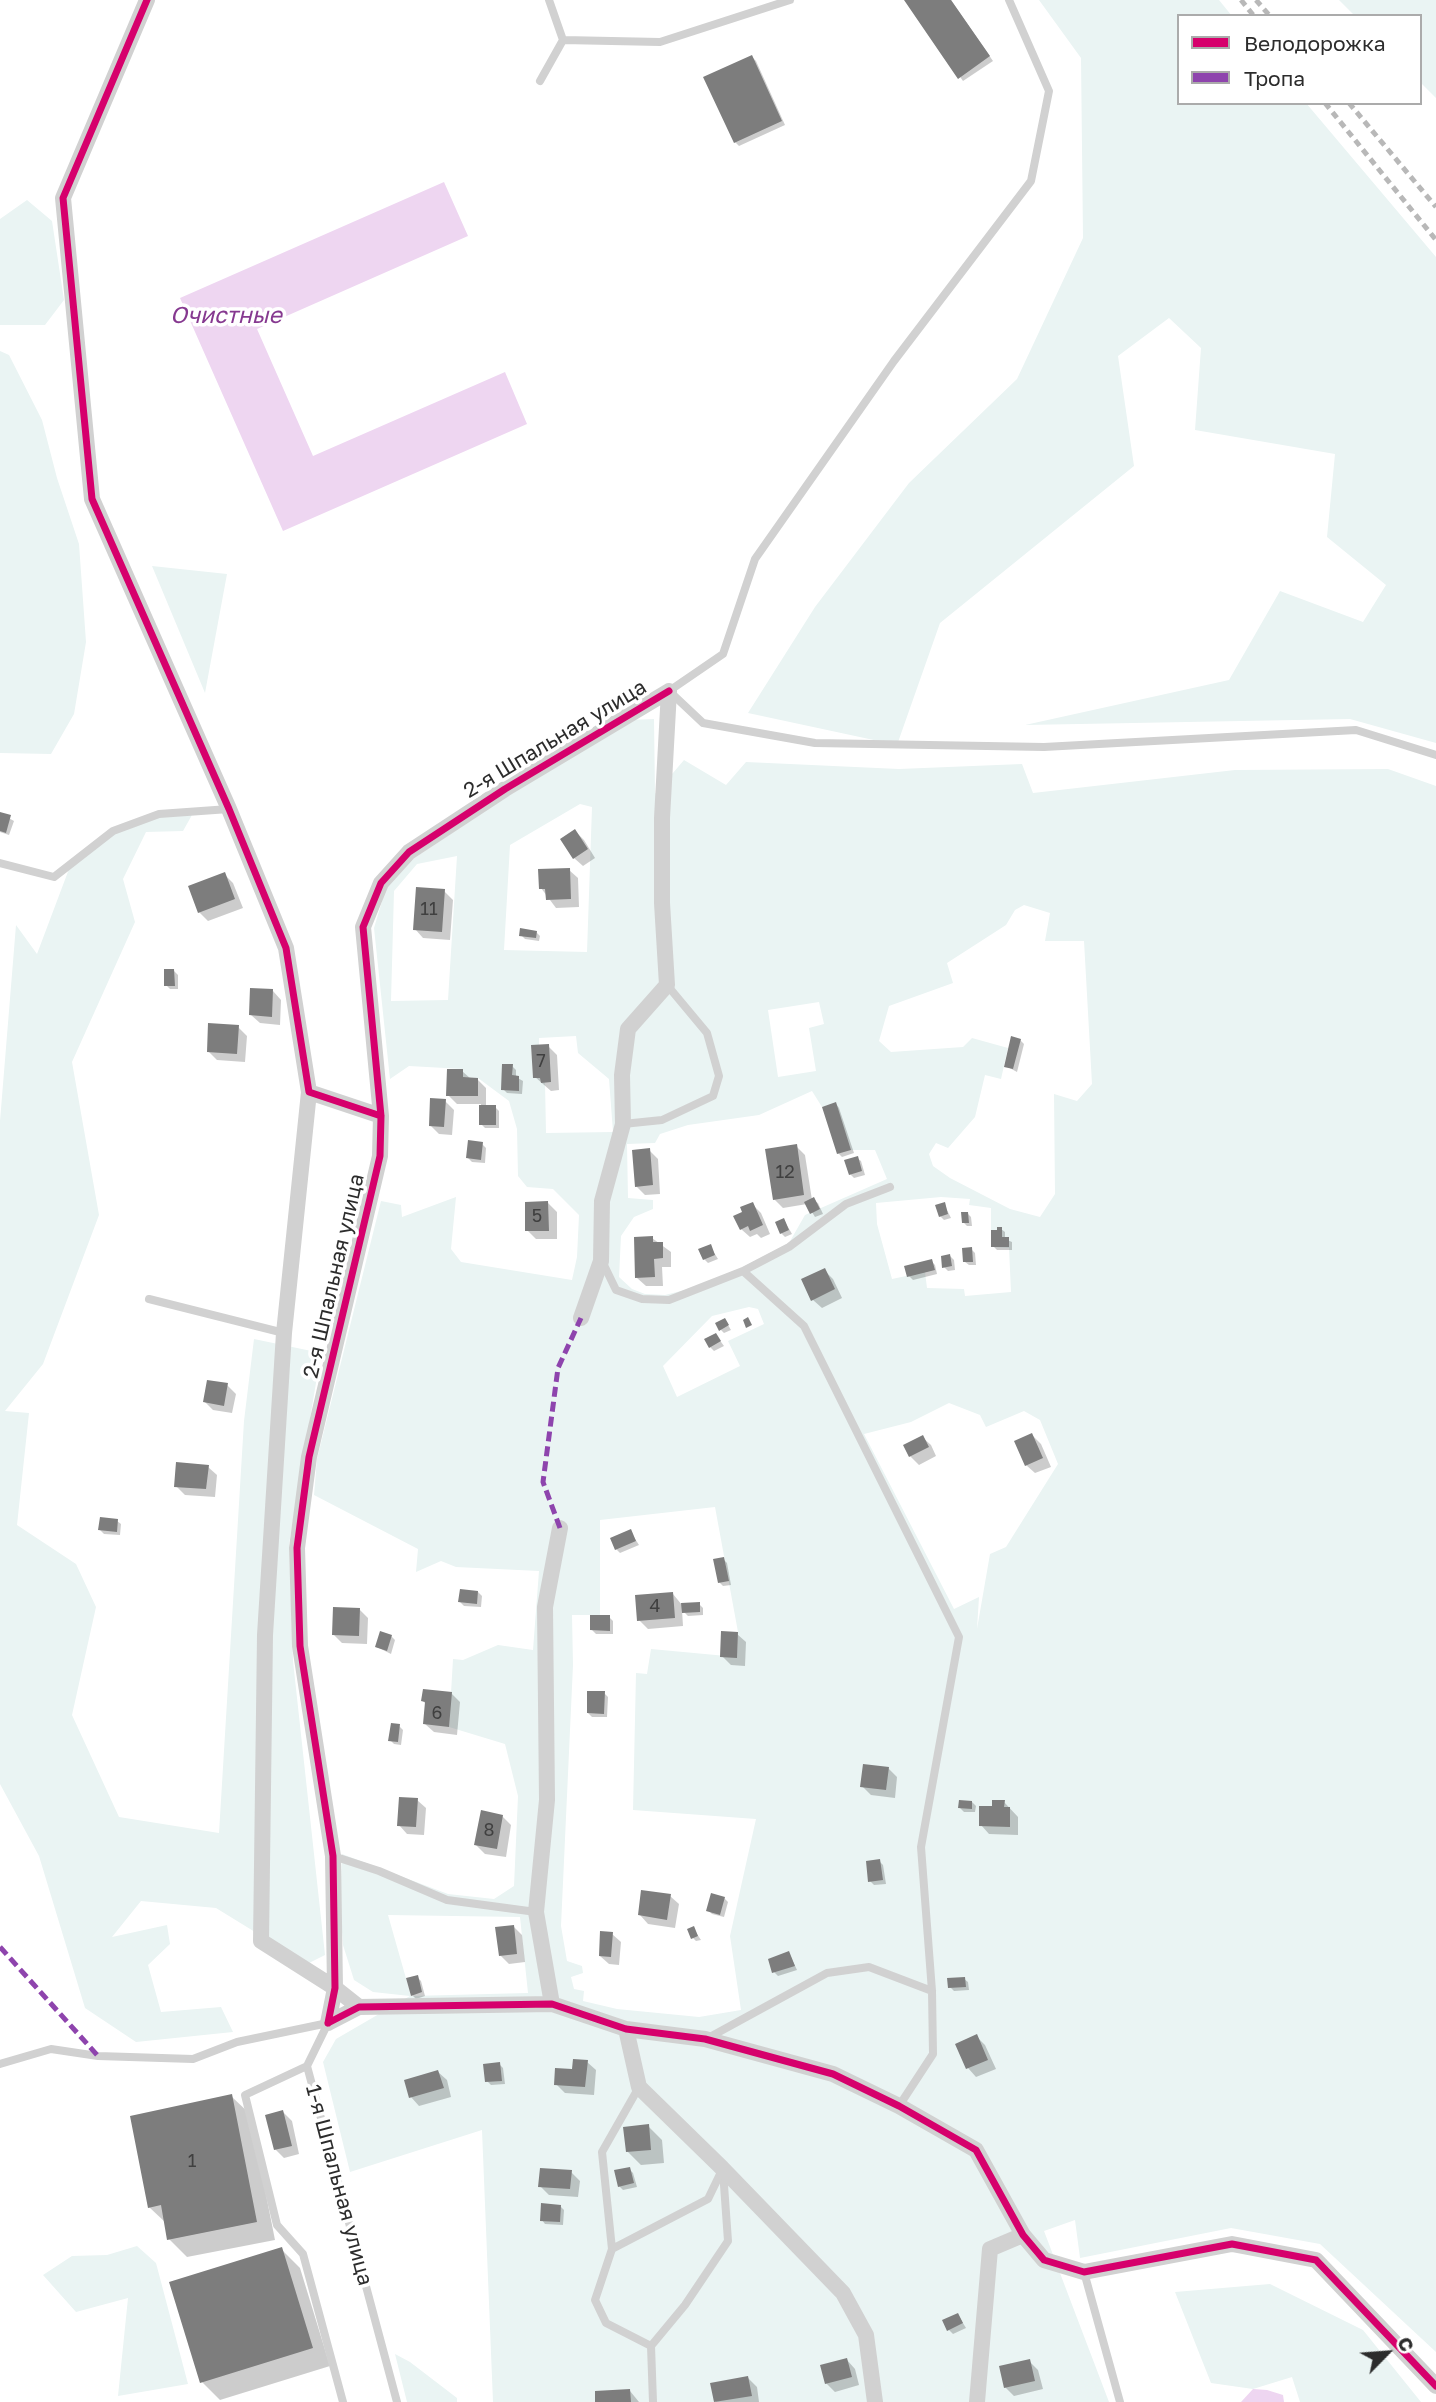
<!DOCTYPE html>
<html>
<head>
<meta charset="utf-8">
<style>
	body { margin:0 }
	#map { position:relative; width:1436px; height:2402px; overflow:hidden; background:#fff; font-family:"Golos Text",sans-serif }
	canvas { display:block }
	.legend { position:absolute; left:1177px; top:14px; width:245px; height:91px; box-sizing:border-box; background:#fff; border:2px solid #ababab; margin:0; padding:9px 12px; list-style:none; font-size:21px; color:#2c2c2c }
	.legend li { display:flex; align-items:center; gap:14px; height:35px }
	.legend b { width:35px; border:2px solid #ababab }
	.north { position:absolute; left:1352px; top:2318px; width:70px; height:70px; -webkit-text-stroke:5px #fff; paint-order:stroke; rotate:65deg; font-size:19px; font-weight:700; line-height:28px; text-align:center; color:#2c2c2c }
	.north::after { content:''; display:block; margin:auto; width:24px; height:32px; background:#2c2c2c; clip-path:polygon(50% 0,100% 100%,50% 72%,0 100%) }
</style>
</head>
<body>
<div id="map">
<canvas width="1436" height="2402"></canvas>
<ul class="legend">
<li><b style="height:9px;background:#d6006c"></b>Велодорожка</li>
<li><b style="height:9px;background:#8e44ad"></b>Тропа</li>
</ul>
<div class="north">С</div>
</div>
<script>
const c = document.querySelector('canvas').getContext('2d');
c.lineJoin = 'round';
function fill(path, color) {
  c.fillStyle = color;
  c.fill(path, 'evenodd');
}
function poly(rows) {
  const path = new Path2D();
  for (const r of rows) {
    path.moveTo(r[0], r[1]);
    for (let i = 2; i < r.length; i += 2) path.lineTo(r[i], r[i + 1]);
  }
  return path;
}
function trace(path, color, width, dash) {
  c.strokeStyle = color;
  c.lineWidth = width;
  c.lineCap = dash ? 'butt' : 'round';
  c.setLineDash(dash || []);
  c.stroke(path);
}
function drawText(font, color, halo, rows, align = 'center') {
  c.font = font + ' "Golos Text",sans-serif';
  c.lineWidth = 7;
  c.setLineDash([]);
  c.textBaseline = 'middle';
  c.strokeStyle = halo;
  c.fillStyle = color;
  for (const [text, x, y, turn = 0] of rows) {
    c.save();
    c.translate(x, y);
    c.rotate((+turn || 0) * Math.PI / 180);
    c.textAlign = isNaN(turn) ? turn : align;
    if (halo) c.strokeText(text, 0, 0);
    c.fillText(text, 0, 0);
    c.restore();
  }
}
fill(poly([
	[1039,0,1219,0,1232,16,1179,16,1179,103,1306,103,1436,257,1436,743,1350,719,1025,725,1229,680,1280,591,1363,622,1386,585,1327,537,1335,454,1195,430,1201,348,1169,318,1118,356,1134,466,940,623,897,745,748,713,815,607,909,483,1017,379,1083,238,1081,58],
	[1339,0,1436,0,1436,98,1420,82,1420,16,1355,16],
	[27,200,52,221,64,300,45,325,0,325,0,219],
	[0,351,9,355,42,420,57,478,79,544,86,642,74,714,51,754,0,753],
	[152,566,227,574,205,693],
	[654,719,655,794,684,760,726,785,746,762,899,769,1022,764,1033,793,1235,770,1388,769,1436,786,1436,2352,1320,2244,1231,2228,1080,2258,1075,2220,1044,2231,1109,2402,493,2402,482,2130,350,2172,323,2062,336,2039,410,1996,373,1992,354,1980,343,1945,340,1902,342,1854,448,1894,494,1899,514,1886,518,1796,505,1744,449,1727,453,1659,463,1660,498,1645,533,1650,539,1571,456,1567,441,1561,416,1572,418,1549,314,1495,317,1459,381,1201,401,1205,402,1217,456,1197,451,1249,461,1262,572,1280,577,1257,579,1215,553,1189,527,1187,518,1176,517,1129,509,1101,478,1078,463,1077,463,1069,409,1066,390,1079,374,928,386,888,413,859,507,796,629,720],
	[580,804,592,807,587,952,504,950,510,845],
	[457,856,448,1000,391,1001,394,891,417,864],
	[1024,905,1050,913,1045,941,1084,941,1092,1084,1077,1101,1054,1094,1055,1194,1040,1217,1010,1209,950,1178,933,1166,929,1154,936,1143,948,1148,975,1117,985,1075,1001,1079,1008,1048,972,1038,963,1047,891,1052,879,1041,889,1006,953,983,947,963,1006,925,1015,910],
	[819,1002,824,1024,809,1028,816,1071,778,1077,768,1010],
	[576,1036,578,1053,609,1079,613,1132,546,1133,545,1082,541,1083,540,1078,533,1077,531,1045,539,1045,539,1038],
	[812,1091,822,1107,836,1103,851,1150,875,1150,887,1179,805,1215,789,1243,741,1268,693,1288,665,1295,645,1294,632,1289,619,1277,621,1236,634,1217,653,1209,653,1200,628,1198,627,1144,655,1143,660,1134,688,1125,759,1115],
	[941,1197,970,1199,969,1205,991,1208,991,1247,1009,1248,1011,1292,965,1296,964,1289,927,1288,925,1272,892,1279,877,1224,876,1203],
	[749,1307,758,1309,764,1324,728,1341,740,1366,677,1397,663,1366,712,1316],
	[949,1403,980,1415,986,1427,1024,1411,1040,1420,1058,1464,1006,1547,990,1554,977,1629,979,1597,954,1609,864,1434,911,1422],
	[715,1507,738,1632,737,1657,651,1649,647,1674,636,1673,633,1810,756,1819,730,1936,741,2010,699,2017,617,2009,583,2001,584,1991,574,1989,571,1977,583,1973,582,1966,567,1961,561,1926,573,1665,572,1615,600,1615,600,1520],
	[388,1915,520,1917,528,1993,411,1996],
	[192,815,183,831,146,832,123,879,135,922,72,1062,99,1215,43,1364,5,1411,29,1413,17,1525,76,1564,96,1607,72,1715,119,1817,219,1833,244,1421,254,1339,321,1353,289,1544,293,1661,325,1955,307,1964,216,1908,141,1901,112,1937,167,1925,170,1944,148,1965,161,2012,221,2007,233,2032,136,2042,85,2008,39,1856,0,1784,0,1121,16,925,37,954,69,869,114,834,160,816],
	[137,2246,156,2263,188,2384,118,2396,128,2298,76,2312,43,2275,72,2256,107,2255],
	[1270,2284,1363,2330,1421,2402,1300,2402,1292,2377,1253,2389,1211,2383,1175,2292],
	[395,2354,410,2362,457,2398,457,2402,407,2402]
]), '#eaf4f3');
fill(poly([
	[444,182,468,236,257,329,313,456,505,372,527,424,283,531,180,298],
	[1253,2389,1267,2390,1283,2395,1284,2402,1241,2402]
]), '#eed6f1');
fill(poly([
	[906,0,951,0,993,61,963,81],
	[752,57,756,61,785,125,739,146,735,142],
	[0,813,14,821,9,835,0,832],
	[575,831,584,840,595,858,583,866,574,858],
	[569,870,578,878,579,907,556,908,541,888],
	[224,874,233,883,243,908,208,921,199,912],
	[444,891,453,900,450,940,423,938,415,929],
	[536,932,540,936,539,941,525,939,521,935],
	[174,971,178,975,178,989,170,989,166,985],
	[273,991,281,1000,280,1025,260,1023,251,1015],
	[238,1027,247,1036,245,1062,217,1060,208,1051],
	[1020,1040,1024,1044,1017,1072,1006,1066],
	[548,1046,557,1055,559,1090,551,1091,535,1077],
	[512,1066,516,1070,516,1077,523,1081,522,1094,507,1093,503,1089],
	[462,1071,471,1079,477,1079,486,1088,486,1107,495,1107,499,1111,499,1128,485,1128,481,1124,481,1104,457,1104,448,1095],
	[445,1101,454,1110,452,1135,439,1134,430,1125],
	[836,1104,839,1108,854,1153,842,1157,838,1153],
	[482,1144,486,1148,485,1163,472,1162,468,1158],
	[796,1146,805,1155,812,1200,818,1203,823,1214,815,1217,807,1204,783,1208,774,1199],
	[649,1150,658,1159,660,1194,645,1195,636,1186],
	[857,1158,861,1161,865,1175,854,1178,850,1174],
	[548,1203,557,1212,557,1239,536,1239,527,1230],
	[752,1204,761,1213,770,1234,761,1238,757,1234,750,1237,741,1229,745,1212],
	[944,1204,951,1218,944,1220,940,1216],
	[967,1213,971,1217,972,1226,967,1226,963,1222],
	[784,1220,792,1234,785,1237,781,1233],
	[1001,1229,1005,1232,1005,1239,1012,1242,1012,1250,997,1250,993,1246],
	[652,1238,671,1252,671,1267,662,1267,663,1286,646,1286,637,1278],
	[710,1246,718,1259,708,1263,704,1259],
	[971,1249,975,1253,976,1265,969,1265,965,1262],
	[950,1256,954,1260,955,1270,948,1271,944,1267],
	[931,1261,935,1265,937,1274,913,1280,909,1276],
	[824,1270,833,1279,842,1298,822,1308,813,1300],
	[725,1320,731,1330,724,1333,721,1330],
	[716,1335,724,1346,714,1351,710,1347],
	[227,1385,236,1394,232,1413,213,1410,204,1401],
	[1032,1435,1041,1444,1051,1467,1035,1473,1026,1465],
	[922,1437,931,1445,936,1456,919,1465,910,1456],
	[208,1467,217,1475,215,1497,185,1495,176,1486],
	[117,1521,121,1524,120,1535,104,1534,100,1530],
	[630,1531,639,1545,620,1553,616,1549],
	[723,1559,727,1563,731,1585,723,1586,719,1582],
	[478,1592,482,1596,481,1607,464,1606,460,1602],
	[673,1594,682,1605,699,1604,703,1608,703,1615,688,1616,682,1610,683,1626,648,1629,639,1620],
	[359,1609,368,1618,367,1644,342,1643,333,1634],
	[609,1617,613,1621,613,1634,596,1634,592,1630],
	[737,1634,746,1642,745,1666,731,1665,722,1656],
	[391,1636,395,1640,391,1654,377,1647],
	[451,1693,460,1702,457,1735,434,1732,425,1724,426,1704,423,1701],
	[604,1693,608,1697,607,1717,592,1717,588,1713],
	[399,1726,403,1730,401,1745,394,1744,390,1740],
	[888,1768,897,1777,895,1798,871,1795,862,1786],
	[417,1800,426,1808,424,1835,407,1834,399,1825],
	[972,1802,976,1806,975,1812,964,1812,960,1808],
	[1004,1802,1018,1817,1018,1835,989,1834,981,1825,993,1808],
	[502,1816,511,1825,506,1857,485,1854,476,1845],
	[879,1861,883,1865,886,1884,874,1885,870,1881],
	[670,1896,679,1904,675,1928,648,1924,640,1915],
	[724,1898,728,1902,724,1917,712,1914,708,1910],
	[513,1926,522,1935,525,1962,509,1964,500,1955],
	[693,1928,701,1940,696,1941,693,1938],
	[612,1934,621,1942,619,1965,609,1964,600,1956],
	[789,1953,797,1970,778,1976,774,1972],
	[417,1977,421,1981,425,1996,416,1999,412,1995],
	[964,1979,968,1982,969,1990,954,1991,950,1987],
	[976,2036,985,2045,996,2069,976,2077,968,2068,957,2045],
	[587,2062,596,2070,594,2095,565,2093,556,2084],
	[499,2064,503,2068,505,2084,491,2085,487,2081],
	[438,2072,447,2080,451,2097,419,2106,411,2097],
	[231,2096,250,2114,275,2240,187,2257,169,2239,166,2223,149,2207],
	[283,2112,292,2121,299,2154,284,2158,275,2149],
	[648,2126,662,2140,664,2163,641,2165,627,2151],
	[629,2169,633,2173,637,2187,623,2190,619,2186],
	[571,2172,580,2181,578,2197,549,2195,540,2186],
	[560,2206,564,2210,563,2225,545,2224,542,2220],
	[281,2249,300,2268,330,2366,220,2400,202,2382],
	[958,2315,966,2328,953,2334,949,2330],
	[847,2360,855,2369,859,2385,835,2392,826,2383],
	[1029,2361,1038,2370,1043,2389,1014,2396,1005,2387],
	[748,2378,757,2387,759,2402,716,2402,712,2384],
	[630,2391,639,2402,597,2402]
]), '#0003');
fill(poly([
	[904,0,951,0,990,56,958,79],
	[752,55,782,121,734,143,703,77],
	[0,812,11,815,6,833,0,831],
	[575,829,588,849,573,859,560,839],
	[570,868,571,899,546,900,545,889,539,889,538,869],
	[225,872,235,899,198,913,188,886],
	[416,887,445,889,442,932,413,930],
	[520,928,537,931,536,938,519,936],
	[164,969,174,969,175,986,164,986],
	[250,988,273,989,272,1017,249,1015],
	[208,1023,239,1025,237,1054,207,1052],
	[1011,1036,1021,1039,1013,1069,1004,1067],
	[549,1044,551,1082,541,1083,540,1078,533,1078,531,1045],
	[502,1064,513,1064,512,1075,519,1076,519,1091,501,1090],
	[447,1069,463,1069,463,1077,478,1078,478,1096,446,1096],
	[430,1098,446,1099,444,1127,429,1126],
	[836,1102,851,1150,837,1154,822,1107],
	[479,1105,496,1105,496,1125,479,1125],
	[468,1140,483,1142,481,1160,466,1158],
	[797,1144,804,1195,773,1200,765,1149],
	[650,1148,653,1185,635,1187,632,1150],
	[858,1156,862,1171,849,1175,844,1160],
	[814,1197,820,1209,810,1214,804,1202],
	[548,1201,549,1231,525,1231,525,1202],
	[753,1202,763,1225,750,1231,748,1226,740,1230,733,1216,742,1212,740,1207],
	[945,1202,948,1214,939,1217,935,1205],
	[961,1212,968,1212,969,1223,962,1223],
	[784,1218,789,1230,780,1234,775,1222],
	[997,1227,1002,1227,1002,1237,1009,1237,1009,1247,991,1247,991,1230,997,1230],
	[653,1236,653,1242,663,1242,663,1258,654,1259,655,1277,635,1278,634,1237],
	[711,1244,715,1255,703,1260,698,1249],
	[972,1247,973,1262,963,1262,962,1248],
	[950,1254,952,1266,942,1268,941,1256],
	[932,1259,935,1270,907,1277,904,1266],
	[825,1268,835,1289,811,1301,801,1279],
	[748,1317,752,1325,746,1328,743,1320],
	[725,1318,729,1325,719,1331,715,1323],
	[716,1333,721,1341,709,1348,704,1339],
	[207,1380,228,1383,224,1406,203,1402],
	[1032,1433,1043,1458,1025,1466,1014,1441],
	[923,1435,929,1447,909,1457,903,1445],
	[176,1462,209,1465,206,1489,174,1487],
	[100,1517,118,1519,117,1532,98,1530],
	[631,1529,636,1541,615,1550,610,1538],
	[724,1557,729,1581,718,1583,713,1559],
	[460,1589,478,1591,477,1604,458,1602],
	[673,1592,675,1618,637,1621,635,1595],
	[700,1602,700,1612,682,1613,681,1603],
	[333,1607,360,1608,359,1636,332,1635],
	[590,1615,610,1615,610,1631,590,1630],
	[380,1631,392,1635,387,1651,375,1647],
	[721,1631,738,1632,737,1658,720,1657],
	[423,1689,452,1692,449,1727,423,1724,425,1702,421,1701],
	[587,1691,605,1691,604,1714,587,1713],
	[391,1723,400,1724,398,1742,388,1741],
	[863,1764,889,1767,886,1790,860,1787],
	[399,1797,418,1798,416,1827,397,1826],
	[959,1800,972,1801,972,1809,958,1808],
	[992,1800,1005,1800,1004,1807,1010,1807,1010,1827,979,1826,979,1806,992,1806],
	[481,1810,503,1815,497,1849,474,1845],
	[880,1859,883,1880,868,1882,866,1861],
	[641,1890,671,1894,667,1920,638,1915],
	[711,1893,725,1897,720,1915,706,1911],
	[514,1925,517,1954,499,1956,495,1927],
	[694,1926,698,1936,691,1939,687,1929],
	[600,1931,613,1932,611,1957,599,1956],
	[789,1951,795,1966,772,1973,768,1959],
	[418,1975,422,1992,411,1996,406,1978],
	[965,1977,966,1987,948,1988,947,1978],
	[977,2034,988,2060,966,2069,955,2044],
	[573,2059,588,2060,585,2087,554,2085,555,2068,572,2069],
	[500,2062,502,2081,485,2082,483,2064],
	[438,2070,444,2088,409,2098,404,2080],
	[232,2094,257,2222,167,2240,161,2205,148,2208,130,2116],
	[283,2110,292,2146,274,2150,265,2115],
	[649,2124,651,2150,626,2152,623,2127],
	[630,2167,634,2183,618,2187,614,2170],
	[540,2168,572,2170,570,2189,538,2187],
	[541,2203,561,2205,560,2222,540,2221],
	[282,2247,313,2348,200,2383,169,2282],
	[958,2313,963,2323,947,2331,942,2320],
	[847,2358,852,2377,825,2384,820,2365],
	[1030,2359,1035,2381,1004,2388,999,2366],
	[748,2376,752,2396,714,2402,710,2383],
	[630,2389,631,2402,595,2402,595,2391]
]), '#7d7d7d');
trace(poly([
	[1009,0,1049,91,1031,181,894,361,755,559,723,654,669,691,703,723,815,743,1044,747,1356,730,1436,755],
	[563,40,660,42,790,0],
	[540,81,563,40,549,0],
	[0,863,54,877,113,831,159,814,229,809],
	[623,1124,662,1120,713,1096,719,1076,707,1033,667,985],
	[602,1261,616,1290,642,1299,669,1300,743,1271,789,1247,846,1204,890,1187],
	[743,1271,804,1326,959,1637,921,1847,932,1991,933,2054,899,2106],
	[149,1299,284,1333],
	[333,1856,379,1871,447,1900,536,1912],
	[328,2023,307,2066,397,2402],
	[708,2038,827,1973,869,1967,932,1991],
	[0,2064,51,2049,98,2056,193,2059,237,2042,328,2023],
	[307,2066,245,2095,277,2225,303,2254,343,2402],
	[639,2087,602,2152,612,2249,595,2300,606,2323,651,2346,653,2402],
	[612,2249,708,2199,722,2170],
	[1084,2272,1120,2402],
	[651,2346,685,2305,728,2241,723,2171]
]), '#d1d1d1', 8);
trace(poly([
	[147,0,63,198,92,499,229,809,286,948,309,1092,381,1116],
	[309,1092,284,1333,265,1635,261,1941,335,1988,359,2007],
	[581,1318,601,1261,602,1201,623,1124,622,1075,628,1029,667,985,662,903,662,818,669,691],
	[552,2004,536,1912,547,1800,545,1607,560,1528],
	[328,2023,335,1988,333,1856,300,1646,297,1548,309,1457,380,1156,381,1116,363,927,381,883,409,852,505,789,669,691],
	[328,2023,359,2007,552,2004,626,2029,705,2039,833,2074,899,2106,976,2150,1023,2235,1044,2260,1084,2272,1232,2244,1316,2260,1436,2386],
	[626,2029,639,2087,722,2168,843,2293,866,2335,875,2402],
	[977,2402,990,2249,1023,2235]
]), '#d1d1d1', 16);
trace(poly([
	[1241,0,1254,16],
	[1256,0,1270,16],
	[1325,103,1436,240],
	[1349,103,1436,207]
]), '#b8b8b8', 5, [7, 5]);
trace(poly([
	[560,1528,543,1482,558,1368,581,1318],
	[0,1947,98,2056]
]), '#8e44ad', 5, [10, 5]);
trace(poly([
	[147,0,63,198,92,499,229,809,286,948,309,1092,381,1116],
	[328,2023,335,1988,333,1856,300,1646,297,1548,309,1457,380,1156,381,1116,363,927,381,883,409,852,505,789,669,691],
	[328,2023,359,2007,552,2004,626,2029,705,2039,833,2074,899,2106,976,2150,1023,2235,1044,2260,1084,2272,1232,2244,1316,2260,1436,2386]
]), '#d6006c', 7);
drawText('18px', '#404040', null, [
	["11",429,909],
	["7",541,1061],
	["12",785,1172],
	["5",537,1216],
	["4",655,1606],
	["6",437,1713],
	["8",489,1830],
	["1",192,2161]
]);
drawText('21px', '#2c2c2c', '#fff', [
	["2-я Шпальная улица",555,739,-31],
	["2-я Шпальная улица",334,1276,-77],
	["1-я Шпальная улица",339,2185,75]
]);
drawText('italic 23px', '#863990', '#fff', [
	["Очистные",226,316]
]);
</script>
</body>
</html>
